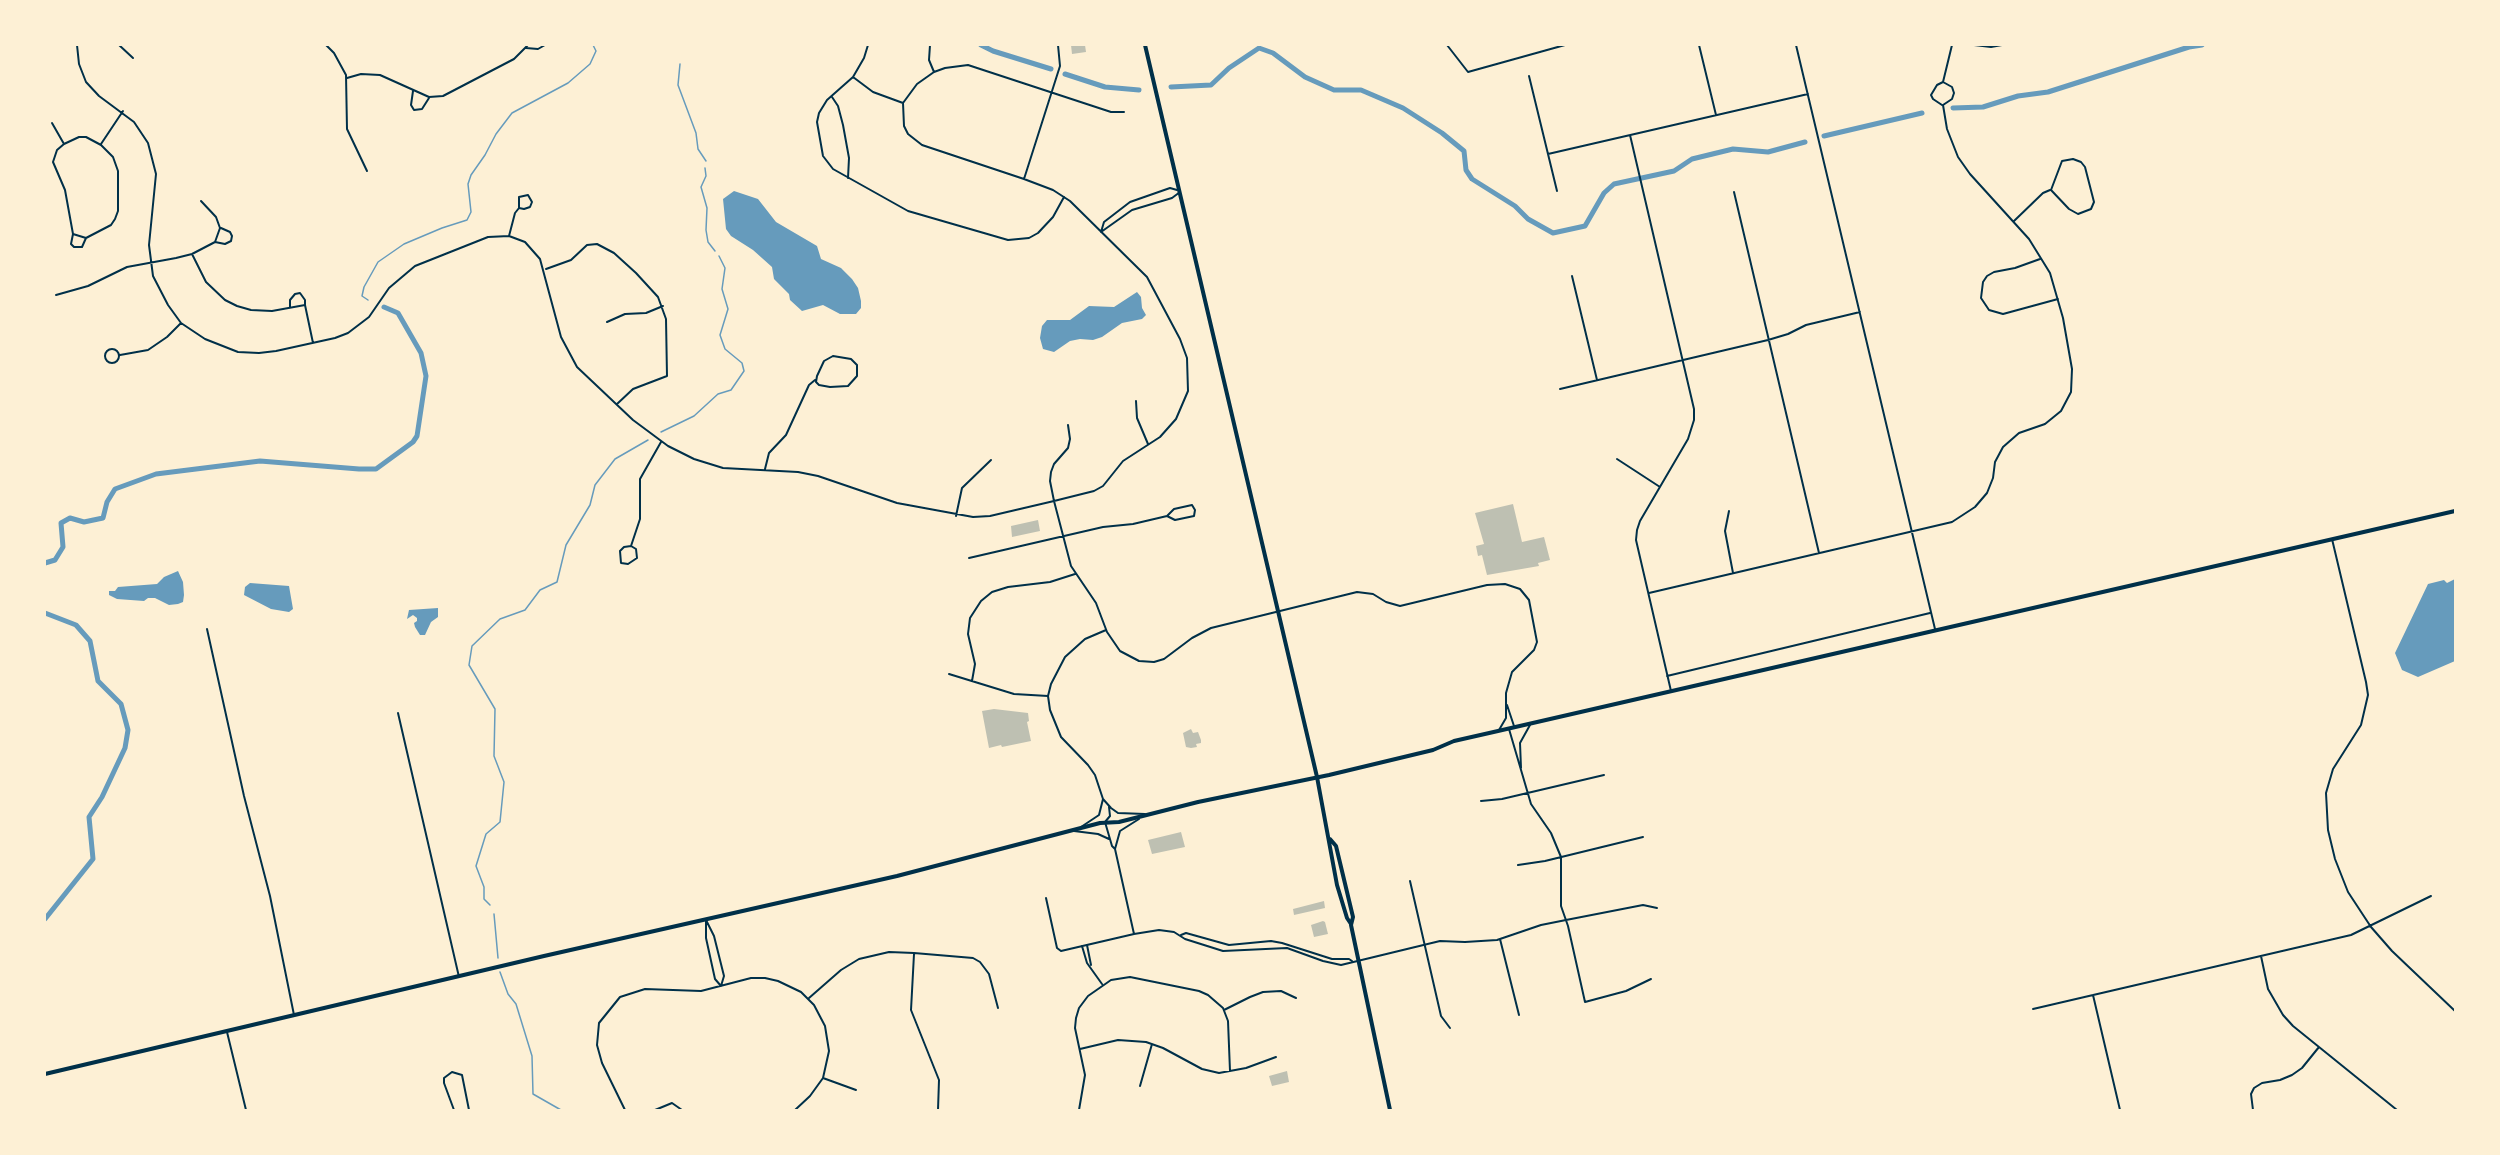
<!DOCTYPE html>
<html>
<head>
<meta charset="utf-8">
<style>
	body { margin:0 }
	#map { position:relative; width:2500px; height:1155px; overflow:hidden; background:#fdf0d5; font-family:"Crimson Pro",serif }
	canvas { display:block }
	.frame { position:absolute; inset:0; border:46px solid #fdf0d5; pointer-events:none }
</style>
</head>
<body>
<div id="map">
<canvas width="2500" height="1155"></canvas>
<div class="frame"></div>
</div>
<script>
const c = document.querySelector('canvas').getContext('2d');
c.lineJoin = 'round';
function fill(path, color) {
  c.fillStyle = color;
  c.fill(path, 'evenodd');
}
function poly(rows) {
  const path = new Path2D();
  for (const r of rows) {
    if (r.length === 3) {
      path.moveTo(r[0] + r[2], r[1]);
      path.arc(r[0], r[1], r[2], 0, 2 * Math.PI);
      continue;
    }
    path.moveTo(r[0], r[1]);
    for (let i = 2; i < r.length; i += 2) path.lineTo(r[i], r[i + 1]);
  }
  return path;
}
function trace(path, color, width, dash) {
  c.strokeStyle = color;
  c.lineWidth = width;
  c.lineCap = dash ? 'butt' : 'round';
  c.setLineDash(dash || []);
  c.stroke(path);
}
fill(poly([
	[734,191,758,199,776,222,817,246,821,259,841,268,852,279,858,288,861,301,861,308,856,314,840,314,823,305,802,311,790,300,789,294,774,279,772,267,753,250,731,236,726,229,723,199],
	[1137,292,1141,297,1142,308,1146,315,1142,319,1122,323,1102,337,1093,340,1080,339,1070,341,1054,352,1043,349,1040,338,1042,326,1047,320,1070,320,1089,306,1114,307],
	[178,571,183,582,184,595,183,602,178,604,169,605,155,598,148,598,144,601,117,599,109,595,109,591,115,591,118,587,157,584,164,577],
	[2455,579,2455,661,2418,677,2402,670,2395,653,2428,584,2444,580,2447,583],
	[250,583,289,586,293,609,289,612,271,609,244,595,245,587],
	[438,608,438,617,431,622,425,635,420,635,415,627,414,623,417,621,417,618,413,615,407,619,409,610]
]), '#669bbc');
trace(poly([
	[680,64,678,85,696,133,698,149,706,161],
	[705,168,706,176,701,187,707,208,706,230,708,242,715,251],
	[368,300,362,296,364,287,378,262,404,244,442,228,467,220,471,212,468,184,471,175,485,155,496,134,512,113,568,83,590,64,596,51,593,45],
	[661,432,694,416,718,394,731,390,744,371,742,363,725,349,720,335,728,309,722,289,725,268,719,256],
	[490,905,484,899,484,887,476,866,486,834,500,822,504,782,494,756,495,709,469,665,472,646,500,619,525,610,540,590,557,582,566,545,590,505,595,485,615,459,648,440],
	[494,914,498,958],
	[500,972,508,994,516,1004,532,1056,533,1094,561,1110]
]), '#669bbc', 1.5);
trace(poly([
	[981,45,993,51,1051,69],
	[1065,74,1105,87,1139,90],
	[1171,87,1211,85,1229,68,1259,48,1273,53,1305,77,1334,90,1361,90,1403,108,1442,133,1464,151,1466,170,1472,179,1515,206,1528,219,1553,233,1585,226,1604,193,1614,184,1674,171,1692,159,1733,149,1768,152,1805,142],
	[1953,108,1983,107,2018,96,2048,92,2189,47,2202,45],
	[1824,136,1922,113],
	[45,563,55,560,63,547,61,523,70,518,84,522,103,518,107,502,115,489,156,474,260,461,359,469,376,469,413,442,417,436,426,376,421,353,398,313,384,307],
	[45,613,76,625,90,641,98,681,121,704,128,730,125,748,102,797,89,817,93,859,45,919]
]), '#669bbc', 5);
fill(poly([
	[1071,45,1085,45,1086,52,1072,54],
	[1513,504,1522,542,1544,537,1550,560,1538,563,1539,566,1487,575,1482,555,1478,556,1476,546,1484,544,1475,513],
	[1038,520,1040,531,1012,537,1011,526],
	[994,709,1028,713,1029,721,1027,722,1031,741,1002,747,1001,745,989,748,982,711],
	[1191,729,1193,733,1198,732,1201,740,1201,743,1196,744,1197,747,1191,748,1186,747,1183,733],
	[1181,832,1185,847,1152,854,1148,840],
	[1324,901,1325,908,1294,915,1293,909],
	[1323,921,1325,922,1328,934,1314,937,1311,925],
	[1287,1071,1289,1082,1272,1086,1269,1076]
]), '#bec0b2');
trace(poly([
	[77,45,79,64,86,82,99,96,134,122,148,143,156,174,149,245,153,276,168,305,181,323,205,339,238,352,259,353,276,351,335,338,348,333,369,317,389,288,415,266,488,237,509,236,525,242,540,259,561,337,577,367,633,420,668,446,694,459,723,468,798,472,818,476,897,503,973,517,990,516,1054,501,1094,491,1103,486,1123,461,1160,437,1176,419,1188,391,1187,358,1180,339,1147,277,1070,201,1053,190,1024,179,922,145,908,134,904,126,903,103,917,84,934,72,945,68,968,65,1111,112,1124,112],
	[119,45,133,58],
	[326,45,334,53,346,75,347,129,367,171],
	[868,45,864,58,853,77,827,100,819,113,817,122,823,156,833,169,908,211,1008,240,1029,238,1038,233,1053,217,1064,197],
	[930,45,929,60,934,72],
	[1447,45,1468,72,1565,45],
	[1699,45,1716,115],
	[1796,45,1935,629],
	[1974,45,1991,47,2002,45],
	[526,48,538,49,545,45],
	[1529,76,1557,191],
	[853,77,873,92,903,103],
	[347,78,361,74,380,75,429,97,443,96,514,59,528,45],
	[413,91,411,105,414,110,422,109,429,98],
	[832,97,838,106,843,125,849,158,848,178],
	[1942,105,1933,99,1931,95,1937,85,1943,82,1952,45],
	[1943,105,1952,99,1954,93,1952,87,1943,82],
	[52,123,64,144],
	[1630,135,1694,409,1694,420,1688,439,1640,521,1637,530,1636,540,1671,691],
	[79,137,86,137,101,145,113,157,118,171,118,211,115,219,111,225,86,238,73,234,65,190,53,162,57,150,64,144,79,137],
	[101,144,123,111],
	[1548,154,1808,94],
	[2073,159,2081,162,2085,167,2094,202,2091,209,2078,214,2069,209,2051,190,2062,161,2073,159],
	[1024,179,1060,66,1058,45],
	[1734,192,1819,553],
	[2014,221,2043,193,2050,190],
	[1101,232,1104,222,1130,202,1170,188,1177,190],
	[1101,232,1132,210,1172,198,1180,192],
	[73,234,71,244,74,247,82,247,86,238],
	[509,236,515,213,519,208,524,209,530,207,532,202,528,195,519,197,519,208],
	[215,242,225,244,231,241,232,236,230,232,221,228],
	[192,254,206,282,225,300,237,306,251,310,272,311,305,305,313,343],
	[2040,259,2015,268,1994,272,1987,276,1983,282,1981,298,1989,310,2003,314,2058,299],
	[546,269,571,260,587,245,597,244,614,253,636,273,658,297,666,319,667,376,633,389,617,404],
	[1572,276,1597,380],
	[56,295,88,286,127,267,176,258,192,254,215,242,220,228,216,217,201,201],
	[290,307,290,300,295,294,300,293,305,300,305,305],
	[607,322,625,314,646,313,663,306],
	[112,356,7],
	[120,355,148,350,167,337,181,323],
	[833,356,851,359,857,365,857,376,848,386,830,387,819,385,816,382,817,376,824,361,833,356],
	[1560,389,1768,340,1788,334,1806,325,1860,312],
	[1136,401,1137,418,1148,444],
	[1068,425,1070,439,1068,448,1054,464,1051,472,1050,481,1054,501,1071,566,1096,603,1107,632,1120,651,1139,661,1154,662,1164,659,1192,638,1211,628,1357,592,1373,594,1386,602,1400,606,1487,585,1505,584,1520,589,1529,600,1537,642,1534,650,1512,672,1506,693,1506,718,1499,730],
	[1617,459,1660,487],
	[765,469,769,453,786,435,809,385,815,380],
	[1192,505,1195,510,1194,516,1175,520,1167,516,1174,509,1192,505],
	[1729,511,1725,531,1733,573],
	[956,516,962,488,991,460],
	[2332,539,2366,682,2368,695,2361,725,2333,769,2326,793,2328,830,2335,859,2348,892,2371,927,2392,951,2455,1011],
	[631,546,636,549,637,558,628,564,621,563,620,551,624,547,631,546,640,519,640,479,661,442],
	[969,558,1103,527,1133,524,1167,516],
	[1649,593,1952,522,1975,507,1987,493,1993,478,1995,462,2003,447,2019,433,2045,424,2061,411,2071,392,2072,369,2063,318,2050,273,2029,239,1970,174,1958,157,1947,129,1943,105],
	[207,629,244,796,270,896,294,1015],
	[1106,630,1085,639,1065,657,1051,684,1048,696,1050,710,1061,737,1088,765,1095,775,1103,799,1111,808,1118,813,1145,814],
	[949,674,1014,694,1048,696],
	[1667,676,1930,613],
	[972,681,975,664,968,634,970,618,981,601,992,592,1008,587,1050,582,1075,574],
	[1507,705,1514,726],
	[398,713,459,977],
	[1509,729,1531,804,1551,833,1561,857,1561,906,1568,926,1585,1002,1626,991,1651,979],
	[1521,768,1520,743,1530,725],
	[1481,801,1502,799,1604,775],
	[1109,807,1110,816,1105,822,1112,846,1115,849,1134,934],
	[1081,827,1099,815,1103,799],
	[1074,831,1098,834,1109,839],
	[1115,849,1120,831,1139,819],
	[1518,865,1545,861,1643,837],
	[1410,881,1441,1016,1450,1028],
	[1046,898,1057,948,1061,951,1134,934,1159,930,1174,932,1185,939,1223,951,1287,948,1323,961,1341,965,1440,941,1465,942,1497,940,1541,925,1566,920,1643,905,1657,908],
	[706,920,714,936,724,976,721,986,715,979,706,938,706,920],
	[1181,935,1186,933,1229,945,1271,941,1282,943,1332,959,1349,959,1352,961],
	[1500,939,1519,1015],
	[1087,945,1091,965],
	[1082,946,1087,963,1102,984],
	[914,954,911,1010,939,1080,938,1110],
	[2261,956,2268,989,2283,1015,2293,1026,2397,1110],
	[2093,995,2120,1110],
	[809,998,841,970,859,959,889,952,914,953,973,958,980,962,989,974,998,1008],
	[2033,1009,2351,935,2431,896],
	[1224,1010,1250,997,1263,992,1281,991,1296,998],
	[227,1032,246,1110],
	[1080,1049,1118,1040,1146,1042,1163,1048,1202,1069,1219,1073,1246,1068,1276,1057],
	[823,1078,856,1090],
	[1140,1086,1152,1044],
	[454,1110,444,1083,444,1078,452,1072,462,1075,469,1110],
	[625,1110,602,1063,597,1045,599,1023,620,997,645,989,701,991,751,978,765,978,778,981,801,992,814,1005,825,1026,829,1051,823,1078,810,1096,795,1110],
	[655,1110,672,1103,682,1110],
	[1079,1110,1085,1075,1075,1028,1076,1018,1079,1008,1088,996,1111,980,1130,977,1199,991,1208,995,1223,1008,1228,1021,1230,1071],
	[2253,1110,2251,1094,2254,1088,2262,1083,2280,1080,2292,1075,2302,1068,2319,1047]
]), '#003049', 2);
trace(poly([
	[1317,777,1337,885,1347,918,1351,924],
	[1330,839,1336,846,1353,917,1351,925,1390,1110]
]), '#003049', 4);
trace(poly([
	[1145,45,1317,777],
	[45,1074,544,956,897,876,1100,823,1119,822,1198,802,1329,775,1433,750,1454,741,1498,731,2455,511]
]), '#003049', 4);
</script>
</body>
</html>
